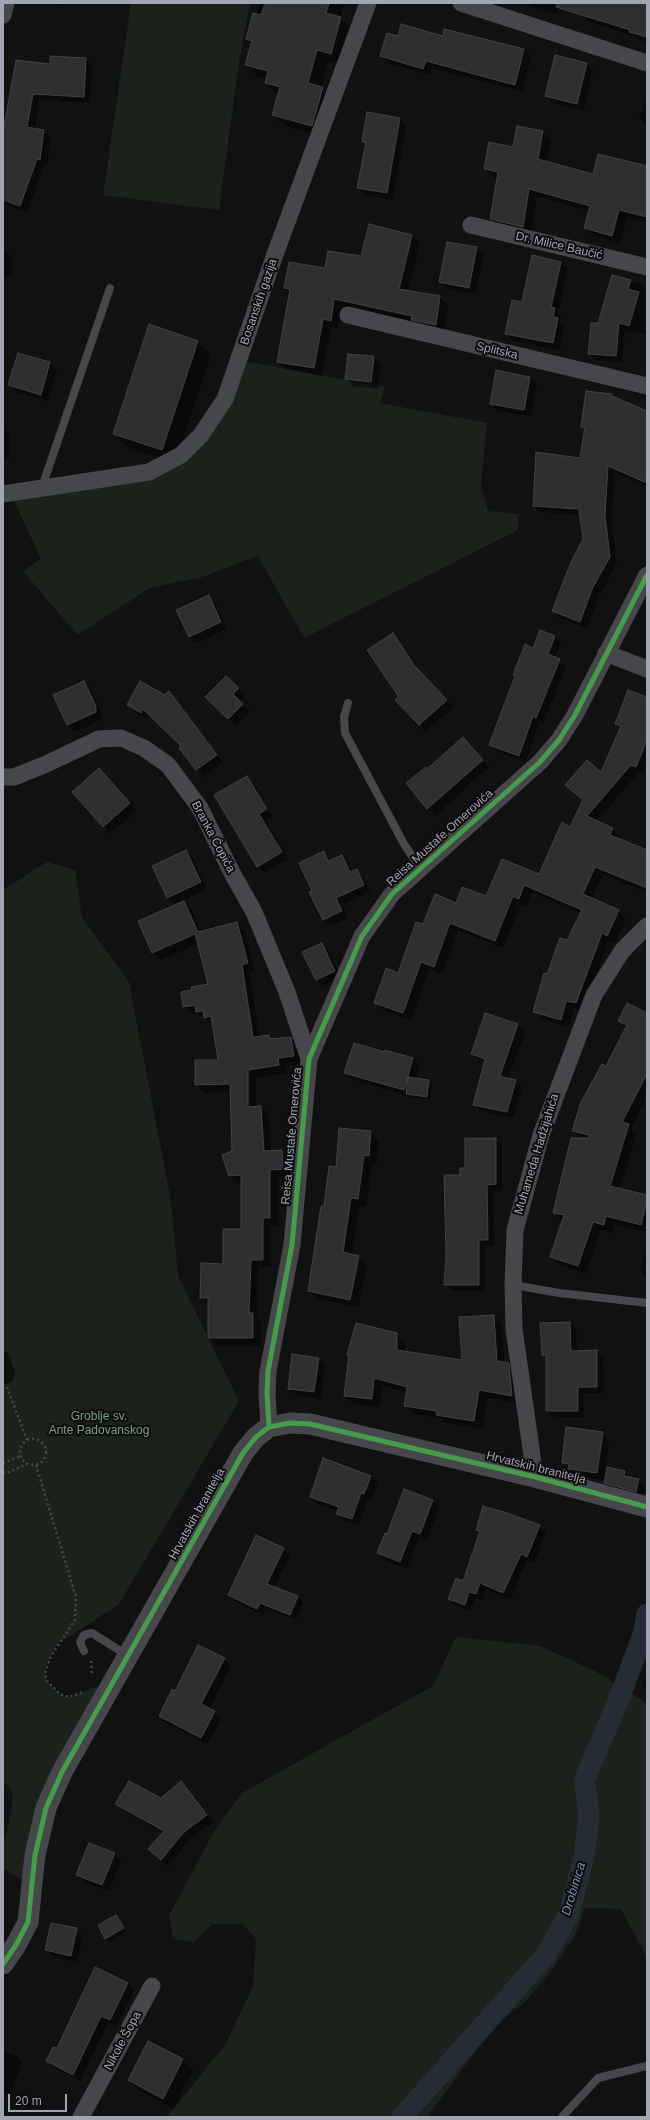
<!DOCTYPE html>
<html>
<head>
<meta charset="utf-8">
<style>
	body { margin:0 }
	#map { position:relative; width:650px; height:2120px; overflow:hidden; background:#111112; font-family:Arial,sans-serif }
	canvas { display:block }
	.frame { position:absolute; inset:0; border:4px solid #a2a6b4; pointer-events:none }
	.scale { position:absolute; left:8px; top:2094px; width:59px; height:18px; box-sizing:border-box; border:2px solid #a2a6b4; border-top:0; padding-left:5px; font-size:12px; line-height:14px; white-space:nowrap; color:#a2a6b4; -webkit-text-stroke:3px #0c0c0d; paint-order:stroke }
</style>
</head>
<body>
<div id="map">
<canvas width="650" height="2120"></canvas>
<div class="frame"></div>
<div class="scale">20 m</div>
</div>
<script>
const c = document.querySelector('canvas').getContext('2d');
c.lineJoin = 'round';
function fill(path, color) {
  c.fillStyle = color;
  c.fill(path, 'evenodd');
}
function poly(rows) {
  const path = new Path2D();
  for (const r of rows) {
    if (r.length === 3) {
      path.moveTo(r[0] + r[2], r[1]);
      path.arc(r[0], r[1], r[2], 0, 2 * Math.PI);
      continue;
    }
    path.moveTo(r[0], r[1]);
    for (let i = 2; i < r.length; i += 2) path.lineTo(r[i], r[i + 1]);
  }
  return path;
}
function trace(path, color, width, dash) {
  c.strokeStyle = color;
  c.lineWidth = width;
  c.lineCap = dash ? 'butt' : 'round';
  c.setLineDash(dash || []);
  c.stroke(path);
}
function drawText(font, color, halo, rows, align = 'center') {
  c.font = font + ' Arial,sans-serif';
  c.lineWidth = 4;
  c.setLineDash([]);
  c.textBaseline = 'middle';
  c.strokeStyle = halo;
  c.fillStyle = color;
  for (const [text, x, y, turn = 0] of rows) {
    c.save();
    c.translate(x, y);
    c.rotate((+turn || 0) * Math.PI / 180);
    c.textAlign = isNaN(turn) ? turn : align;
    if (halo) c.strokeText(text, 0, 0);
    c.fillText(text, 0, 0);
    c.restore();
  }
}
fill(poly([
	[131,3,250,3,239,62,219,210,103,195],
	[239,360,385,387,380,403,487,423,481,486,488,511,518,514,518,530,304,638,258,556,202,577,150,588,77,635,23,571,41,559,10,492,149,472,201,435],
	[47,862,75,870,82,917,129,982,171,1201,178,1276,239,1401,119,1604,58,1644,47,1663,45,1673,47,1681,60,1694,69,1697,115,1680,62,1772,32,1886,3,1868,3,1843,9,1825,13,1797,10,1788,3,1781,3,890],
	[456,1637,540,1646,595,1671,647,1703,647,1958,621,1909,585,1908,575,1936,549,1974,524,2003,496,2024,427,2117,167,2117,225,2045,253,1987,256,1939,243,1924,212,1924,194,1942,173,1939,169,1916,213,1833,242,1793,433,1686]
]), '#1b221c');
fill(poly([
	[50,3,67,3,66,6],
	[261,3,344,3,340,18,353,30,343,65,329,61,321,88,334,100,323,137,285,126,273,115,278,95,266,83,267,79,258,77,246,65,252,44,247,39],
	[527,3,561,3,557,14,530,6],
	[585,3,647,3,647,42,638,40,634,36,590,22,581,14],
	[445,30,524,50,531,57,522,91,432,68,430,75,388,63,381,56,398,38,443,37],
	[85,59,92,66,90,103,39,100,35,129,44,131,51,138,47,166,44,166,27,212,3,204,3,139,51,65],
	[587,64,593,71,584,110,553,103,546,96],
	[647,93,647,127,639,119],
	[400,119,406,125,393,200,365,194,358,188,366,144,363,141],
	[518,127,543,132,551,140,547,162,594,175,647,167,647,222,627,218,620,243,593,236,585,228,590,211,537,196,531,235,499,227,491,219,498,178,493,177,485,169,514,148],
	[412,236,420,243,408,292,440,297,448,305,444,332,415,323,342,306,338,328,331,327,322,376,286,369,278,361,291,293,285,288,326,269,361,257],
	[476,248,483,255,476,294,447,289,441,282],
	[3,251,7,252,13,258,11,278,3,277],
	[561,262,568,269,558,312,561,316,560,322,564,326,560,350,513,341,506,334,522,303],
	[613,276,647,286,647,333,646,335,625,330,622,362,596,360,589,353],
	[197,341,211,355,175,463,127,447,114,434],
	[18,354,50,363,57,370,48,401,16,392,9,385],
	[373,357,380,364,378,389,353,386,347,379],
	[530,378,537,384,531,416,498,411,491,404],
	[587,392,612,395,615,399,647,412,647,486,615,472,611,522,617,564,600,594,587,628,560,618,553,611,584,539,581,515,541,512,534,506,581,459,585,430,582,427],
	[3,429,10,435,9,458,3,458],
	[208,596,215,603,227,629,196,643,189,636],
	[392,634,399,641,420,673,453,707,426,732,396,700,400,697],
	[555,636,561,643,555,658,566,667,543,724,540,722,525,762,497,751,490,745,516,677,514,675,533,649],
	[226,677,245,696,240,701,250,711,236,725,207,697],
	[84,682,91,689,102,714,102,719,75,732,68,725,55,695],
	[169,693,223,762,204,777,180,748,183,746,151,715,148,719,135,712,128,705,165,696],
	[647,698,647,766,643,774,639,772,596,822,612,829,620,837,619,840,647,851,647,892,603,874,591,899,618,911,626,919,615,943,609,940,584,1011,574,1008,569,1027,542,1019,534,1011,548,975,568,942,581,913,532,892,527,906,521,904,503,948,458,930,442,974,429,969,411,1020,383,1010,375,1002,398,974,423,925,457,904,487,898,539,875,571,828,584,801,574,792,601,774,621,728,616,724],
	[470,745,489,767,435,816,407,784],
	[106,776,136,811,111,833,104,826],
	[247,777,254,784,273,817,265,821,288,859,264,873,257,866],
	[186,852,193,858,207,889,174,904,168,897],
	[324,852,331,861,342,856,349,863,353,872,356,870,363,877,370,892,342,905,348,918,331,926,324,920,311,892,313,891],
	[183,902,192,910,201,932,237,923,245,931,255,972,250,973,259,1037,269,1036,273,1040,291,1038,299,1046,302,1064,285,1066,287,1073,256,1078,256,1107,261,1107,269,1115,271,1152,282,1151,290,1159,291,1177,278,1178,278,1226,270,1226,271,1267,258,1267,257,1318,261,1322,261,1346,217,1345,209,1337,209,1305,201,1298,224,1265,242,1230,242,1183,238,1184,230,1176,233,1152,231,1092,204,1093,196,1084,219,1061,213,1025,199,1014,192,1014,184,1006,193,991,210,985,199,943,161,960,153,952],
	[321,944,328,951,341,978,323,986,316,979],
	[486,1014,518,1025,525,1032,508,1079,515,1080,522,1087,514,1118,481,1111,474,1104,485,1063,479,1060,472,1053],
	[647,1014,647,1092,644,1099,645,1101,631,1128,636,1134,620,1189,647,1196,647,1232,614,1224,612,1233,601,1230,586,1274,560,1265,551,1256,562,1221,554,1212,582,1139,573,1131,627,1028,620,1021],
	[385,1054,413,1058,420,1065,416,1079,429,1081,432,1084,430,1099,410,1097,352,1079,345,1072],
	[340,1129,371,1132,379,1140,377,1164,372,1163,366,1207,359,1206,352,1255,359,1257,367,1265,358,1307,317,1299,309,1291,324,1207,337,1168],
	[495,1139,502,1146,502,1191,493,1191,494,1246,485,1246,485,1291,452,1291,445,1284,461,1176],
	[644,1253,647,1254,647,1279,641,1273],
	[494,1316,502,1324,504,1363,508,1364,517,1372,520,1403,487,1398,482,1428,446,1423,441,1418,413,1414,405,1406,407,1392,382,1385,380,1407,353,1404,345,1396,350,1356,348,1355,397,1334,405,1343,405,1352,463,1361],
	[569,1323,576,1329,577,1352,596,1351,603,1358,604,1393,584,1393,584,1417,554,1417,547,1411,547,1359,543,1355],
	[7,1352,10,1356,15,1374,12,1382,3,1384,3,1353],
	[318,1359,325,1365,321,1399,296,1395,289,1388],
	[602,1433,609,1440,605,1475,625,1472,631,1478,639,1480,646,1487,643,1498,612,1490,605,1483,605,1480,576,1476,563,1462],
	[324,1460,371,1476,378,1483,371,1501,368,1499,359,1525,344,1521,338,1514,339,1511,318,1504,311,1497],
	[432,1501,439,1508,427,1540,419,1537,407,1568,385,1560,378,1553],
	[539,1526,546,1533,534,1563,527,1560,510,1600,486,1589,483,1600,476,1598,471,1611,456,1606,449,1599,463,1582,481,1533,478,1530],
	[283,1549,290,1555,274,1588,297,1596,303,1603,296,1620,266,1608,263,1615,235,1601,229,1595],
	[224,1659,231,1666,209,1709,221,1719,208,1744,167,1723,160,1716,175,1692],
	[647,1672,647,1690,642,1686],
	[181,1782,213,1822,190,1839,168,1866,156,1856,163,1833,123,1810,117,1804,161,1799],
	[114,1854,121,1861,109,1891,84,1882,77,1875],
	[116,1916,126,1932,109,1941,106,1938],
	[76,1929,83,1936,77,1962,53,1957,46,1950],
	[127,1983,134,1990,117,2026,109,2022,80,2081,54,2068,47,2061],
	[149,2042,183,2060,193,2070,173,2108,139,2090,129,2080],
	[3,2051,16,2056,22,2063,10,2095,3,2092]
]), '#0007');
trace(poly([
	[402,2117,546,1955,569,1914,584,1857,589,1816,584,1780,617,1704,643,1635,647,1614]
]), '#252c33', 21);
const building = poly([
	[265,3,329,3,326,13,341,17,331,54,317,50,308,83,323,87,312,126,272,115,280,87,265,83,268,71,245,65,252,41,246,39,253,13,261,15,265,3],
	[557,3,647,3,647,37,629,32,630,30,556,7,557,3],
	[401,24,443,36,444,29,524,49,515,85,426,61,423,69,380,56,387,33,398,36,401,24],
	[555,55,587,63,577,104,545,96,555,55],
	[50,56,86,58,84,97,33,94,27,127,44,130,40,160,37,159,20,206,3,200,3,132,16,60,50,64,50,56],
	[367,112,400,118,387,193,357,188,366,142,362,142,367,112],
	[517,126,543,131,538,159,593,174,598,154,647,166,647,217,619,210,612,236,584,228,590,206,529,189,523,227,490,219,498,172,484,169,489,142,513,147,517,126],
	[369,224,412,235,399,289,440,296,436,325,411,320,412,316,334,299,331,321,323,319,314,368,277,362,290,289,284,288,289,262,325,268,328,251,361,256,369,224],
	[447,242,477,247,469,288,439,282,447,242],
	[532,255,561,262,551,307,555,308,553,317,558,318,553,343,505,334,512,300,522,302,532,255],
	[612,275,631,280,628,289,639,292,629,326,619,323,616,356,588,354,591,323,598,323,612,275],
	[149,324,198,341,162,450,113,434,149,324],
	[18,353,50,362,41,395,8,385,18,353],
	[348,354,374,356,371,382,345,379,348,354],
	[496,370,530,377,524,410,490,404,496,370],
	[586,391,612,394,612,396,647,411,647,483,608,466,605,515,610,557,593,587,580,622,552,611,571,562,583,539,579,509,533,506,536,452,580,458,585,428,581,427,586,391],
	[209,595,221,622,189,637,176,610,209,595],
	[540,630,555,636,548,654,560,659,536,718,533,716,519,756,489,745,515,676,513,675,525,644,533,648,540,630],
	[393,633,414,665,447,700,419,725,395,700,399,697,367,650,393,633],
	[226,676,239,688,233,694,243,704,228,719,205,697,226,676],
	[84,681,96,706,96,712,67,725,53,695,84,681],
	[140,681,165,695,169,691,217,755,196,770,179,748,181,746,143,709,141,713,127,705,140,681],
	[628,690,647,697,647,740,636,767,631,765,587,816,613,828,610,835,647,850,647,888,595,867,583,894,619,910,607,936,602,933,576,1003,566,1001,561,1020,533,1012,544,973,547,974,560,938,567,940,582,910,524,885,519,899,513,896,495,941,450,923,434,967,421,962,403,1013,374,1003,386,968,398,973,416,922,423,924,435,894,456,903,462,887,486,896,502,859,539,874,562,822,570,827,583,800,565,785,587,760,601,772,621,726,615,724,628,690],
	[463,737,483,760,427,809,406,783,426,767,427,769,463,737],
	[99,768,130,803,103,827,72,792,99,768],
	[247,776,267,809,259,814,282,852,257,867,214,795,247,776],
	[186,850,201,882,167,898,152,866,186,850],
	[324,851,328,861,342,855,350,872,357,869,364,885,336,898,342,911,323,920,309,892,312,891,299,863,324,851],
	[184,901,198,932,237,922,248,963,242,965,253,1037,269,1035,270,1039,291,1037,294,1056,278,1058,279,1065,248,1070,248,1107,261,1106,264,1151,282,1150,283,1169,270,1170,270,1218,263,1218,263,1260,251,1260,249,1313,253,1313,253,1338,208,1338,208,1298,200,1298,201,1263,223,1264,223,1229,241,1229,241,1175,229,1176,222,1155,232,1151,230,1084,195,1085,195,1060,218,1060,211,1016,204,1018,203,1011,196,1012,195,1005,183,1007,181,992,192,990,191,987,208,984,195,934,152,953,138,921,184,901],
	[322,943,335,971,316,980,302,952,322,943],
	[627,1003,647,1013,647,1074,622,1122,629,1124,610,1186,647,1195,647,1201,641,1225,606,1216,604,1225,593,1222,578,1266,550,1257,564,1215,553,1213,571,1138,589,1138,589,1135,572,1131,581,1102,602,1064,606,1066,627,1025,618,1021,627,1003],
	[485,1013,518,1024,500,1076,516,1080,507,1112,473,1105,485,1059,471,1054,485,1013],
	[354,1043,385,1052,385,1050,413,1058,404,1090,344,1073,354,1043],
	[408,1077,429,1080,427,1097,406,1094,408,1077],
	[339,1128,371,1131,369,1156,364,1155,358,1199,351,1198,343,1252,359,1256,350,1300,308,1291,321,1206,324,1206,329,1166,336,1167,339,1128],
	[465,1138,496,1138,496,1184,487,1185,488,1240,479,1240,479,1285,444,1285,446,1256,444,1175,460,1175,460,1168,465,1168,465,1138],
	[494,1315,497,1361,509,1363,512,1396,479,1390,474,1421,436,1415,437,1411,404,1406,407,1387,374,1378,372,1399,344,1396,349,1355,347,1355,356,1323,397,1333,397,1350,462,1360,459,1317,494,1315],
	[570,1322,571,1351,597,1350,597,1387,578,1387,578,1411,546,1411,546,1355,542,1355,540,1323,570,1322],
	[292,1354,319,1358,314,1392,288,1389,292,1354],
	[566,1427,603,1432,597,1473,568,1469,569,1464,562,1463,566,1427],
	[323,1458,371,1476,364,1494,361,1493,352,1519,336,1514,339,1507,310,1497,323,1458],
	[607,1467,625,1471,624,1476,639,1479,636,1492,604,1483,607,1467],
	[404,1489,433,1500,420,1534,412,1531,400,1562,377,1553,385,1533,387,1534,404,1489],
	[483,1506,507,1513,540,1525,527,1557,521,1554,503,1593,480,1583,476,1594,469,1592,465,1605,448,1599,456,1578,463,1581,480,1531,476,1530,483,1506],
	[256,1535,284,1548,267,1584,298,1596,290,1615,260,1603,257,1609,228,1595,256,1535],
	[198,1645,225,1658,201,1704,215,1711,201,1738,159,1716,172,1689,175,1691,198,1645],
	[129,1781,161,1798,181,1781,207,1815,184,1832,161,1860,148,1849,164,1831,115,1804,129,1781],
	[89,1843,115,1853,102,1885,76,1875,89,1843],
	[116,1915,124,1928,105,1939,98,1925,116,1915],
	[51,1923,77,1928,71,1956,45,1950,51,1923],
	[95,1967,128,1983,110,2020,101,2016,73,2075,46,2061,53,2047,57,2048,95,1967],
	[148,2041,183,2059,163,2099,128,2080,148,2041]
]);
fill(building, '#2f2f31');
trace(building, '#404246', 1);
trace(poly([
	[7,1387,27,1440],
	[33,1452,13],
	[3,1463,20,1456],
	[36,1465,76,1597,75,1620,51,1656,45,1673,47,1681,60,1694,69,1697,83,1692],
	[3,1472,7,1473,27,1464],
	[91,1661,92,1676]
]), '#47484c', 2.5, [2, 3]);
trace(poly([
	[42,487,110,288],
	[348,703,344,717,345,733,404,844,420,868],
	[513,1285,559,1293,647,1303],
	[84,1651,80,1642,84,1635,92,1633,127,1655],
	[562,2117,598,2078,646,2066,647,2067]
]), '#46474a', 8);
trace(poly([
	[461,3,647,63],
	[3,15,6,3],
	[471,225,647,267],
	[348,315,647,386],
	[3,494,149,472,181,455,201,435,225,399,274,257,368,3],
	[606,653,647,669],
	[3,777,14,777,44,765,99,739,121,738,144,748,168,765,200,808,232,873,254,912,287,992,309,1059],
	[269,1427,267,1393,268,1371,292,1245,309,1059,362,936,392,894,540,762,559,740,575,715,647,575],
	[535,1477,514,1329,513,1285,515,1230,541,1135,594,995,622,951,647,926],
	[81,2117,152,1986]
]), '#46474a', 17);
trace(poly([
	[3,1964,16,1945,28,1922,35,1855,46,1808,62,1772,243,1453,256,1437,269,1427,290,1423,310,1424,535,1477,647,1507]
]), '#46474a', 21);
trace(poly([
	[269,1427,267,1393,268,1371,292,1245,309,1059,362,936,392,894,540,762,559,740,575,715,647,575],
	[3,1964,16,1945,28,1922,35,1855,46,1808,62,1772,243,1453,256,1437,269,1427,290,1423,310,1424,535,1477,647,1507]
]), '#469c4c', 5);
drawText('12px', '#a2a6b4', '#0c0c0d', [
	["Dr. Milice Baučić",559,246,13],
	["Bosanskih gazija",259,302,-71],
	["Splitska",497,351,13],
	["Branka Ćopića",213,837,62],
	["Reisa Mustafe Omerovića",440,838,-42],
	["Reisa Mustafe Omerovića",292,1136,-85],
	["Muhameda Hadžijahića",537,1154,-73],
	["Hrvatskih branitelja",536,1468,14],
	["Hrvatskih branitelja",197,1514,-61],
	["Nikole Šopa",123,2041,-62]
]);
drawText('12px', '#77a07d', '#0c0c0d', [
	["Groblje sv.",99,1417],
	["Ante Padovanskog",99,1431]
]);
drawText('italic 13px', '#7692b1', '#0c0c0d', [
	["Drobinica",574,1889,-73]
]);
</script>
</body>
</html>
